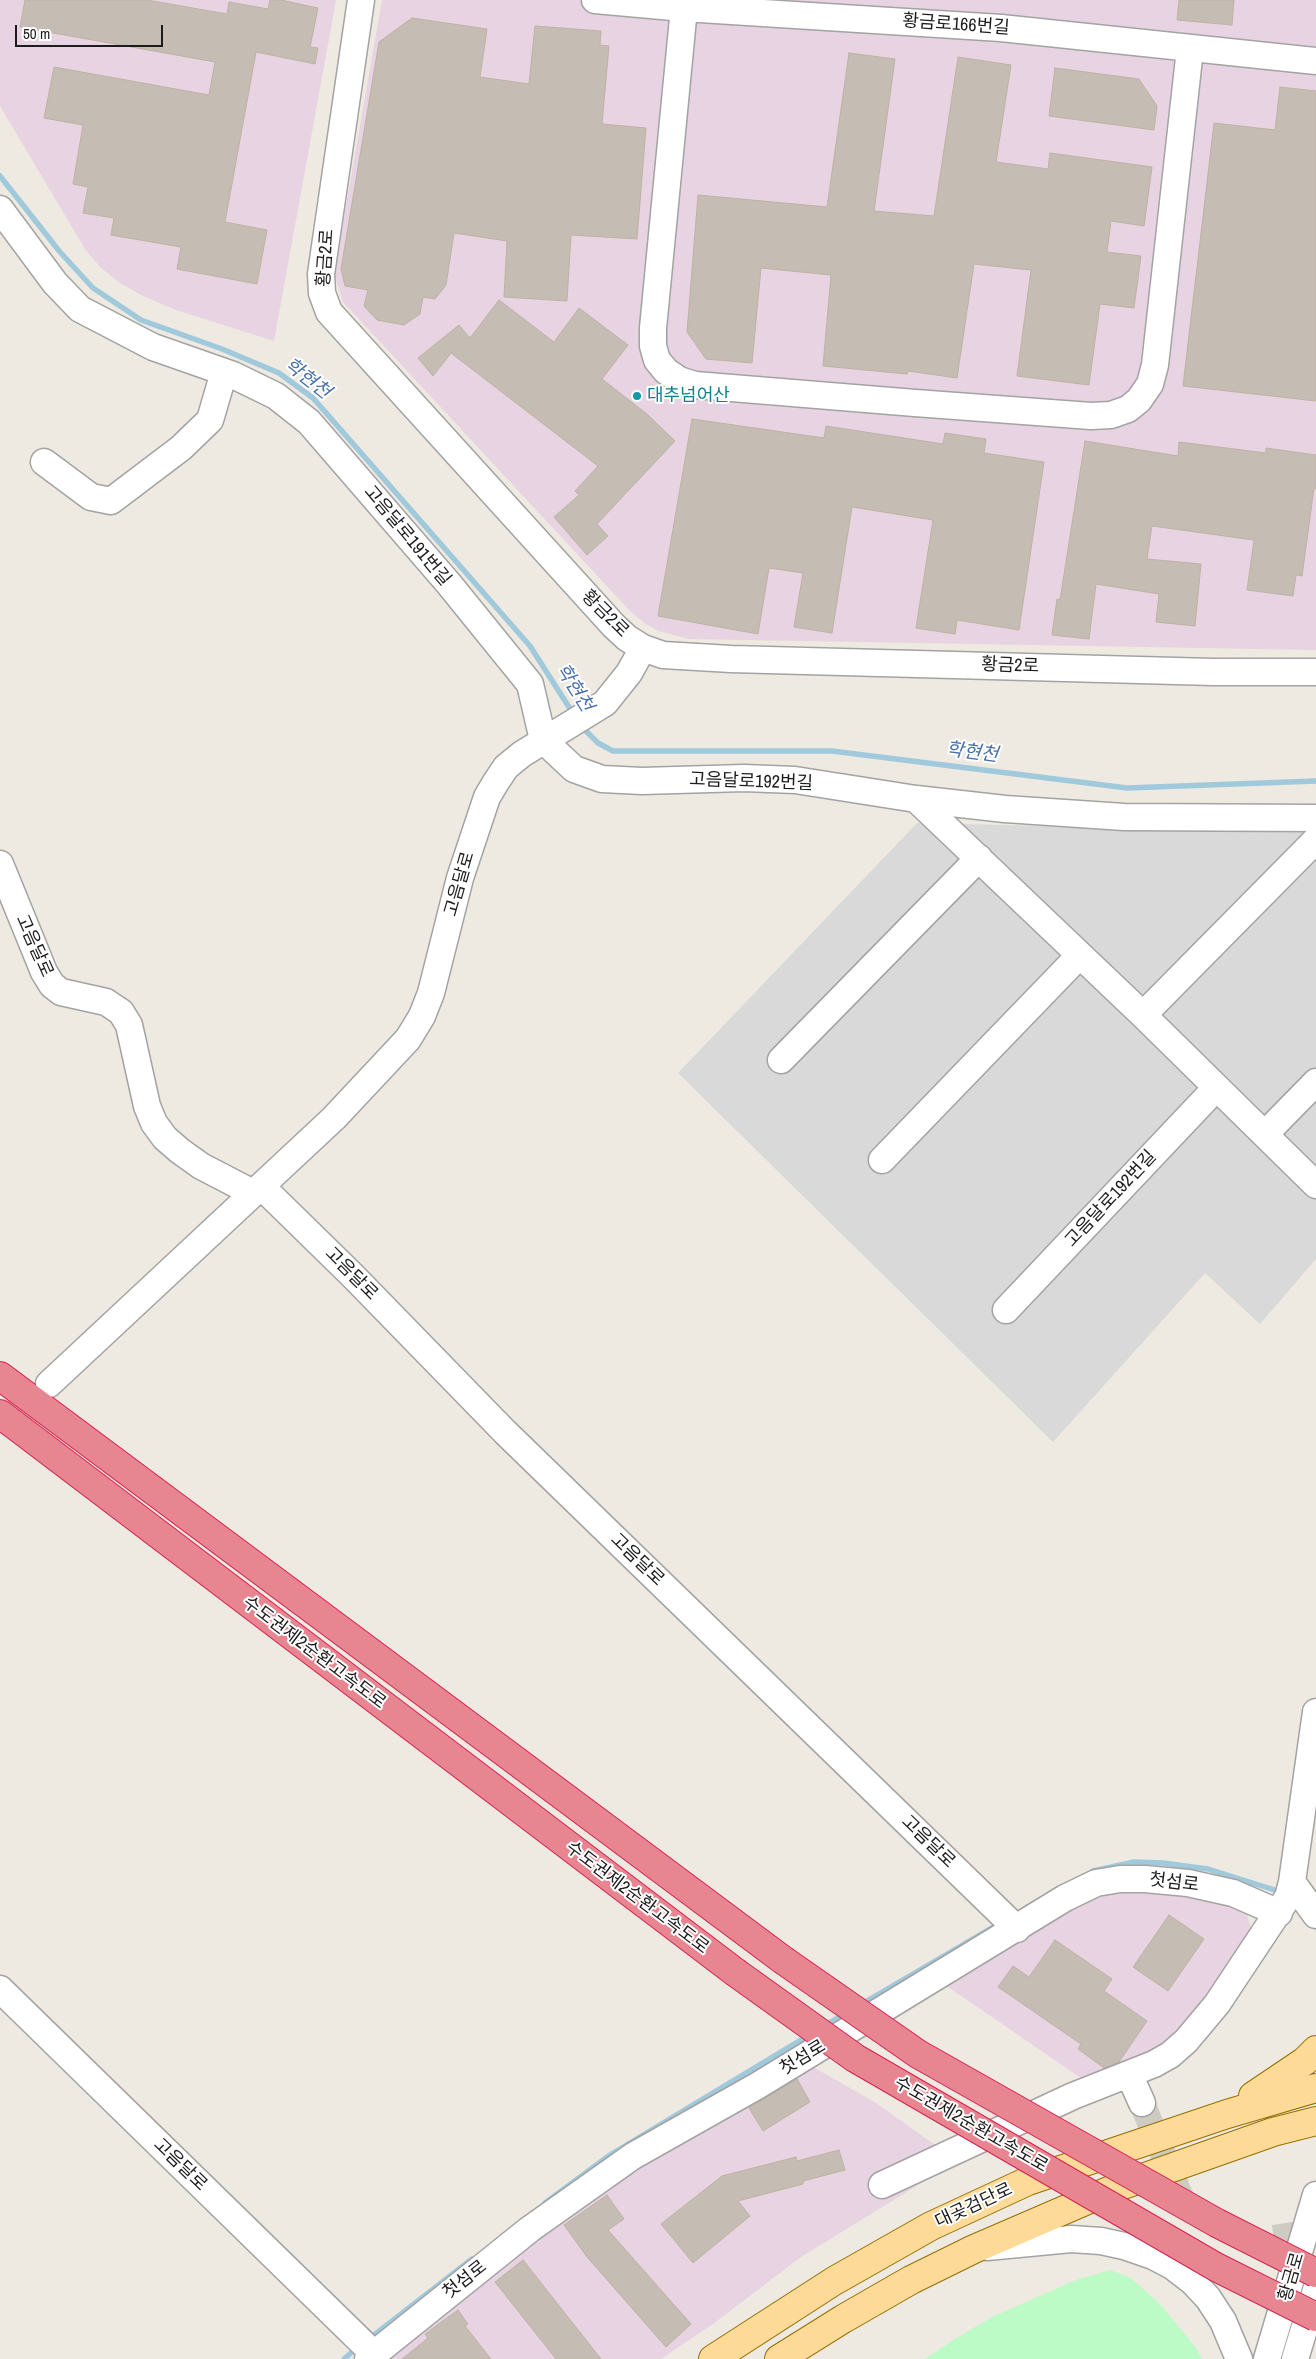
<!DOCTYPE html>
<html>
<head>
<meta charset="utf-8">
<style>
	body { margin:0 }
	#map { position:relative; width:1316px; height:2359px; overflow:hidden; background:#eeeae1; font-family:"Archivo Narrow",sans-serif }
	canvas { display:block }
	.scale { position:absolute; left:15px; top:25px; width:148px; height:22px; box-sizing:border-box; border:2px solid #1c1c1c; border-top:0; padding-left:6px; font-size:15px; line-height:18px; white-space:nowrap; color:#1c1c1c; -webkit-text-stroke:4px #fff; paint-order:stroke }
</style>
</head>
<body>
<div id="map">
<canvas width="1316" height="2359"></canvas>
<div class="scale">50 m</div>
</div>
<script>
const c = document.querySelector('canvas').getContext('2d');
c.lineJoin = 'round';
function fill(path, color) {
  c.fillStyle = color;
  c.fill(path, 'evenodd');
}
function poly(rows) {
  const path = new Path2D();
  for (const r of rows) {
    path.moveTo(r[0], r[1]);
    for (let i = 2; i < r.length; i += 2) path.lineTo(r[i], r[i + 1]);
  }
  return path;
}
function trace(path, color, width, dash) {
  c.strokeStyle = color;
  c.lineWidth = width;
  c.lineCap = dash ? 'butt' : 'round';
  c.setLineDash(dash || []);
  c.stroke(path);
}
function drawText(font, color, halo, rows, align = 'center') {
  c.font = font + ' "Archivo Narrow","Noto Sans KR",sans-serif';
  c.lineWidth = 4;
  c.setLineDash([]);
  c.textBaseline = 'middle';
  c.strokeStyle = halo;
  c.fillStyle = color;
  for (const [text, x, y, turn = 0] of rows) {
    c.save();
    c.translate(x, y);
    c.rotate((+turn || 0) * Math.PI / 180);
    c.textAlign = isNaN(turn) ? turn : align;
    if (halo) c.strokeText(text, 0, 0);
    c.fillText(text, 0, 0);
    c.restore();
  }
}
fill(poly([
	[917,823,1316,832,1316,1259,1260,1324,1205,1273,1053,1442,678,1073]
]), '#dad9d9');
fill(poly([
	[0,0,336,0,274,341,176,310,143,296,120,283,100,267,85,249,0,106],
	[382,0,1316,0,1316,650,689,639,659,631,646,624,630,611,343,302,334,274],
	[1135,1885,1238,1906,1247,1915,1251,1929,1234,1966,1167,2047,1088,2083,944,1984,1089,1895],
	[810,2065,876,2103,938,2147,949,2166,801,2257,713,2324,661,2359,382,2359,532,2242,617,2181,697,2129]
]), '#e7d3e1');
fill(poly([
	[1110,2270,1131,2278,1161,2305,1196,2348,1202,2359,925,2359,953,2340,994,2316,1076,2280]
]), '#bcfac6');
trace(poly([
	[0,176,60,252,93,288,141,320,222,349,279,373,313,398,530,646,574,715],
	[580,725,598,743,613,751,832,751,1127,788,1316,781],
	[1093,1871,1134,1862,1163,1863,1208,1869,1278,1891],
	[860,2005,995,1926],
	[824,2026,846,2013],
	[545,2203,610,2155,809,2035],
	[369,2339,472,2259],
	[344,2359,358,2347]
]), '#a0c9dc', 5.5);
const building = poly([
	[25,0,147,0,227,14,229,2,268,9,270,0,281,0,318,8,310,47,318,48,315,64,256,52,225,222,267,230,257,284,177,269,181,247,111,235,114,218,83,213,88,187,73,184,83,125,44,118,54,67,209,95,215,62,20,27,25,0],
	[1179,0,1234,0,1232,25,1177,20,1179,0],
	[412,18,487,29,480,77,529,84,535,26,601,31,600,45,609,46,602,124,646,128,637,239,571,235,567,301,504,297,507,241,454,233,446,285,435,299,423,297,420,314,404,325,377,320,364,306,368,290,345,286,341,269,379,42,412,18],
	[849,53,895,59,874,211,934,216,958,57,1011,65,996,162,1048,169,1050,153,1152,167,1144,226,1111,221,1107,252,1141,256,1134,308,1100,304,1089,385,1017,376,1031,270,974,264,957,378,908,371,907,374,823,366,831,275,761,268,752,363,706,359,687,332,698,195,827,207,849,53],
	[1055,68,1139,79,1157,106,1154,130,1049,116,1055,68],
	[1280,87,1316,91,1316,401,1183,386,1214,123,1275,130,1280,87],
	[499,300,554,342,579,308,628,345,602,379,647,414,675,441,597,524,608,536,587,555,554,517,579,495,575,491,598,466,451,353,433,376,418,358,459,325,470,338,499,300],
	[692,419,824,438,826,426,943,444,945,433,986,439,984,453,1044,462,1019,630,957,620,955,634,916,628,933,520,852,507,832,633,794,627,803,573,769,568,758,634,658,616,692,419],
	[1085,441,1178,456,1179,442,1266,453,1266,448,1316,455,1316,489,1314,488,1302,576,1296,575,1293,596,1247,590,1254,540,1152,526,1147,559,1201,564,1195,626,1156,622,1159,594,1096,584,1089,639,1052,635,1057,599,1060,600,1085,441],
	[1169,1915,1204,1939,1168,1991,1133,1967,1169,1915],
	[1055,1940,1112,1979,1104,1991,1147,2021,1119,2062,1104,2068,1078,2049,1081,2044,998,1987,1013,1966,1029,1977,1055,1940],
	[797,2079,810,2102,763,2131,749,2108,797,2079],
	[839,2150,845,2170,803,2181,803,2184,738,2201,750,2216,693,2263,661,2224,722,2176,796,2157,797,2161,839,2150],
	[607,2195,624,2219,608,2230,691,2324,666,2347,587,2257,564,2225,607,2195],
	[523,2260,601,2359,556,2359,495,2282,523,2260],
	[458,2310,468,2324,465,2326,491,2359,402,2359,428,2338,425,2334,458,2310]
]);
fill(building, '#c5bdb4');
trace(building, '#bfb2a3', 1);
trace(poly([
	[1142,2103,1184,2205],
	[1274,2238,1316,2231]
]), '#cecbc3', 26, [26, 13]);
const minor = poly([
	[361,0,321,274,322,293,329,312,614,626,627,638,643,648,663,655,731,659,1213,672,1316,672],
	[595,0,684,8,1001,28,1316,61],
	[684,8,653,328,653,346,657,360,666,371,679,380,695,385,915,403,1091,416,1111,415,1128,409,1139,400,1150,384,1155,365,1190,49],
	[0,209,55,283,80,309,153,347,233,375,276,396,309,422,449,584,530,684,543,740,574,769,602,779,642,781,744,778,795,780,916,799,1143,1015,1316,1185],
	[44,462,91,497,111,501,181,448,210,420,224,372],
	[916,799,1005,809,1124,817,1316,818],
	[0,864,44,972,52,985,61,992,106,1002,121,1012,129,1025,147,1106,154,1123,165,1138,180,1151,201,1166,253,1193],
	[1143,1015,1316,840],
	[781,1060,979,858],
	[1265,1134,1316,1082],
	[882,1160,1079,956],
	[261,1186,353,1276,505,1432,1017,1929],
	[1006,1310,1216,1088],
	[49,1384,334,1118,408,1039,422,1016,431,993,460,878,487,797,496,782,506,767,522,754,605,703,629,673,643,648],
	[1292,1882,1316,1915],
	[0,1989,374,2354],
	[1129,2074,1142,2103],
	[882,2185,1073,2096,1154,2064,1170,2055,1186,2041,1217,2004,1288,1897,1292,1882,1316,1712],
	[987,2247,1071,2239,1101,2241,1124,2246,1153,2256,1172,2266,1193,2282,1208,2298,1223,2321,1239,2359],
	[368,2359,530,2229,633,2156,757,2086,1065,1898,1096,1883,1120,1879,1145,1879,1188,1883,1233,1893,1279,1913],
	[1267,2359,1316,2195],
	[1295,2359,1316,2290]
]);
const major = poly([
	[1253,2096,1305,2061,1316,2050],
	[713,2359,834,2281,931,2226,1028,2181,1227,2114,1316,2088],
	[779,2359,843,2319,911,2280,974,2249,1120,2186,1273,2132,1316,2121]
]);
const highway = poly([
	[0,1376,783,1960],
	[0,1414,735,1972]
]);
trace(minor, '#a3a3a3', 29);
trace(major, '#947000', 30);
trace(highway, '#d92150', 30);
trace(minor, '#fff', 26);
trace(major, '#fdda97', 28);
trace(highway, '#e78690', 28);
const highwayBridge = poly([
	[783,1960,918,2054,1217,2223,1316,2273],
	[735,1972,855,2058,1216,2267,1316,2317]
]);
trace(highwayBridge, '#d92150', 30, []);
trace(highwayBridge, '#e78690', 28);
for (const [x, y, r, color] of [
	[637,396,5,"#0f9aa8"]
]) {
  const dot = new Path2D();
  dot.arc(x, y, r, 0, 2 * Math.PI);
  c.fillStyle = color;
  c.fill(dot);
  trace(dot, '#fff', 2);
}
drawText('18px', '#1c1c1c', '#fff', [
	["황금로166번길",956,25,4],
	["황금2로",326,258,-86],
	["고음달로191번길",407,536,50],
	["황금2로",605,614,45],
	["황금2로",1010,666,2],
	["고음달로192번길",751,782,2],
	["고음달로",460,884,-74],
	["고음달로",34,946,66],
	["고음달로192번길",1111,1199,-47],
	["고음달로",351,1274,45],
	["고음달로",637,1560,44],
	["수도권제2순환고속도로",314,1653,37],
	["고음달로",928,1842,44],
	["첫섬로",1174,1883,7],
	["수도권제2순환고속도로",637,1898,37],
	["첫섬로",803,2058,-31],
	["수도권제2순환고속도로",971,2125,30],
	["고음달로",180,2165,44],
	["대곶검단로",974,2206,-25],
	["황금로",1292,2277,-74],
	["첫섬로",465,2280,-38]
]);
drawText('18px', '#0d838f', '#fff', [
	["대추넘어산",647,396]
], 'left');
drawText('italic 19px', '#4871ac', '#fff', [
	["학현천",307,379,38],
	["학현천",574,688,58],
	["학현천",972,753,7]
]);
</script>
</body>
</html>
